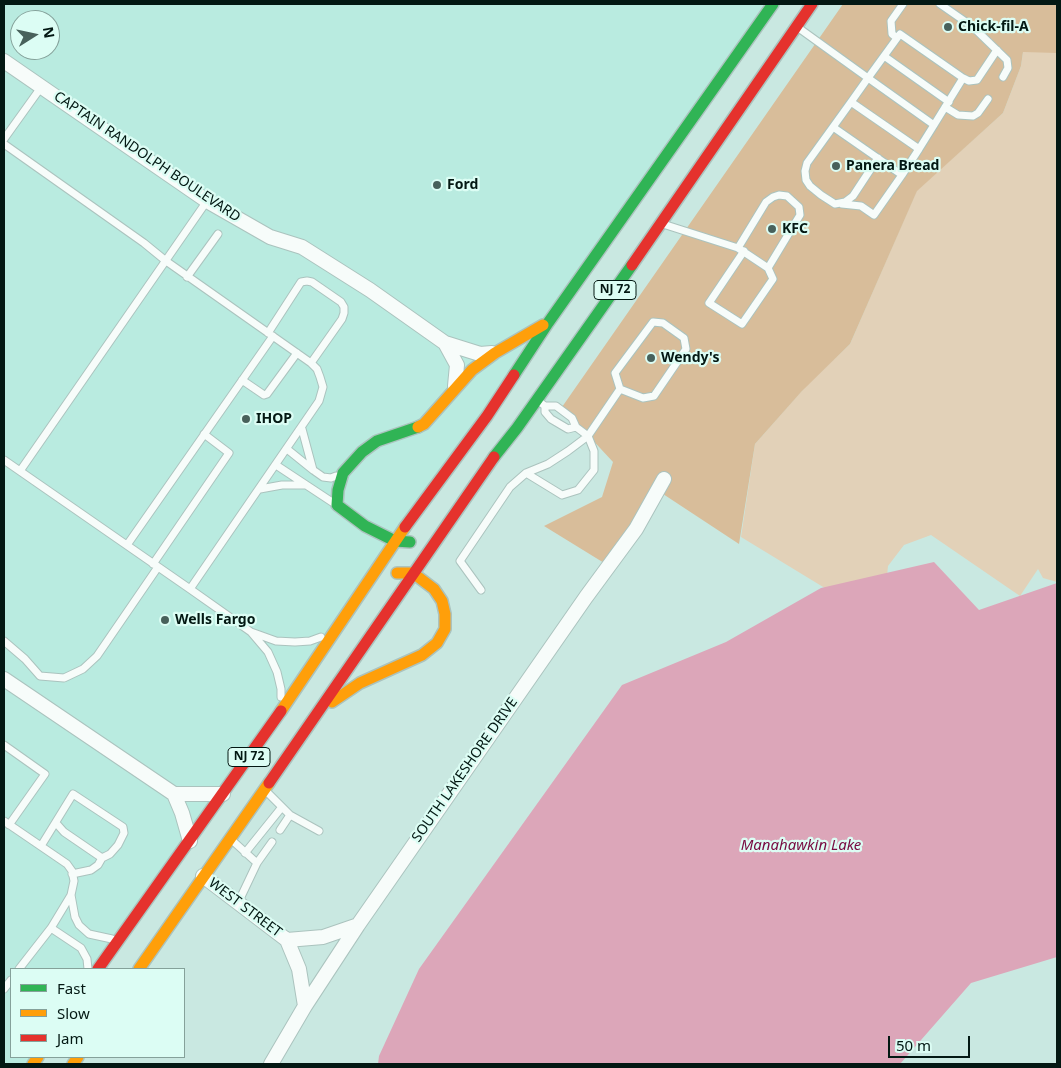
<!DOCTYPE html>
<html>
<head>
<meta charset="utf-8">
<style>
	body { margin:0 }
	#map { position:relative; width:1061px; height:1068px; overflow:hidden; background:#c9e8e1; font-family:"Noto Sans",sans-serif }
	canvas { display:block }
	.frame { position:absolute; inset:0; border:5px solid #031813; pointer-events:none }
	.legend { position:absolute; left:10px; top:968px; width:175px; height:90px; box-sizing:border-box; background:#dcfdf4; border:1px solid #85a19a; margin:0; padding:6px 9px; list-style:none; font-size:15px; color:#031813 }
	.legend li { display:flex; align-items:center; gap:10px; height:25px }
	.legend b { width:25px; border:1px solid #85a19a }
	.north { position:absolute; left:10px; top:10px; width:50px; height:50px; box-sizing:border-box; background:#dcfdf4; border:1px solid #85a19a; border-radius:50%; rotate:80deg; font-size:14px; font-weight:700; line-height:20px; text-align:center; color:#031813 }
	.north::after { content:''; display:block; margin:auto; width:18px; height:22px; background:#48615b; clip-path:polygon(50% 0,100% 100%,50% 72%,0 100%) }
	.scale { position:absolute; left:888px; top:1036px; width:82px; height:22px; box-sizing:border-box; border:2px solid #031813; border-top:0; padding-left:6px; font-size:15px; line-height:18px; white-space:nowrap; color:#031813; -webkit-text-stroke:4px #dcfdf4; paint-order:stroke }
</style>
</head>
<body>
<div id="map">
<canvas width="1061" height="1068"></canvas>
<div class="frame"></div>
<ul class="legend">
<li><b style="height:6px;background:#30b455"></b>Fast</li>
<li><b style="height:6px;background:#ff9f0a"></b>Slow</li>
<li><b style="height:6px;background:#e5322d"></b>Jam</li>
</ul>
<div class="north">N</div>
<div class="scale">50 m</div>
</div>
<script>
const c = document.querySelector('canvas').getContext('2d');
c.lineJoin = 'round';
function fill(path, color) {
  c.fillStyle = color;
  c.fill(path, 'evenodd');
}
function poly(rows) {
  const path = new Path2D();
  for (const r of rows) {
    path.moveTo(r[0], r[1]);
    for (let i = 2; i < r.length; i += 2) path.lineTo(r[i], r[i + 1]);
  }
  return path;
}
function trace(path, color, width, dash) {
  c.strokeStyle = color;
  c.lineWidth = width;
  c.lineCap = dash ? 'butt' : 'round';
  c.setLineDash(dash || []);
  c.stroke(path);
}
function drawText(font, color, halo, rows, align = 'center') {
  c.font = font + ' "Noto Sans",sans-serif';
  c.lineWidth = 4.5;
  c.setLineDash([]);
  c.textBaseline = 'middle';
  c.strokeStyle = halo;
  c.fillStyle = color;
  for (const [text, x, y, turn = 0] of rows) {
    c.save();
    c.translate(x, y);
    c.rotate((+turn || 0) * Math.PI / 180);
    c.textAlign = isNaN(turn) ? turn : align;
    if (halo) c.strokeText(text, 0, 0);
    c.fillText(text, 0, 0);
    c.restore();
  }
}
fill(poly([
	[4,4,773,4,99,969,11,969,11,1057,38,1057,32,1064,4,1064],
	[20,20,50,20,50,50,20,50]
]), '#b9ebe0');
fill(poly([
	[1057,11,1057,582,1043,578,1038,569,1020,596,931,535,904,545,888,566,887,576,833,593,741,537,755,444,807,385,850,344,917,190,1003,113,1021,66,1023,52]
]), '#e2d1b8');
fill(poly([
	[843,4,1057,4,1057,53,1023,52,1021,66,1003,113,917,191,850,344,802,391,755,444,739,544,660,492,609,566,544,526,602,497,613,462,562,407]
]), '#d8bd9a');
fill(poly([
	[934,562,979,610,1057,583,1057,957,971,983,900,1064,378,1064,379,1056,419,969,622,685,726,642,821,588]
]), '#dca6b9');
const lane = poly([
	[940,4,973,27,1007,60,1008,68,1003,77],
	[800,29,868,78,934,125,963,78,900,34,868,78,851,102,919,149,934,125],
	[897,38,892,34,891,21,903,4],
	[884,56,949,102],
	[963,78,969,81,977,80,997,50],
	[851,102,833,127,902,175,919,149],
	[945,107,958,115,973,116,978,113,988,99],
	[833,127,807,163,805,171,806,180,810,186,821,195,835,204,845,202,853,196,878,158],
	[4,139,42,86],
	[4,144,144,243,166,261,311,363,317,369,320,377,323,387,319,401,190,589],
	[842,204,861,206,874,215,902,175],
	[666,225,738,248,768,268,773,279,742,324,709,303,744,251],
	[738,248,766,202,773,197,779,195,787,196,799,207,800,215,768,268],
	[187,277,218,234],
	[268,333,301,282,307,281,312,282,341,302,344,307,344,313,342,319,311,363],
	[242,380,264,395,267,394,297,353],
	[541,403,545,406,556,406,572,418,576,427,588,436,620,389,615,373,653,322,663,323,684,338,686,349,654,396,643,398,620,389],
	[545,406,545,412,551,419,568,429,576,427],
	[302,429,313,470,323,477,331,478,336,476],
	[588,436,594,451,594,470,578,490,562,495,526,473,548,464,568,451,588,436],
	[287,449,313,470],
	[4,460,190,589,251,632],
	[276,465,332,502],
	[20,471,207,201],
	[260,489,282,485,304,485],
	[127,545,273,336],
	[153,564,229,453,204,434],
	[481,590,460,561,510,487,526,473],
	[4,641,25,659,40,676,64,678,83,669,97,656,158,567],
	[281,697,281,689,277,672,268,652,251,632,276,641,295,642,310,641,321,637],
	[4,745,45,774,9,825],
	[268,793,290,815,319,831],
	[4,821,67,864,72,871,74,881,71,895,51,928,19,969],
	[280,830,290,815],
	[234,842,257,863,238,903],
	[41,846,73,794,123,827,124,833,118,845,110,854,102,858,64,832,56,823],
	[245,853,282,807],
	[257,863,272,842],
	[72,874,91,870,98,865,102,858],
	[71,895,75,917,79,925,89,934,112,939],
	[51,928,81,948,87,959,88,969],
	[4,989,11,980]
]);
const street = poly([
	[4,61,207,201,270,237,302,247,370,290,445,343,480,354,492,353],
	[445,343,457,365,455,386],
	[4,679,174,794,182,813,190,841],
	[174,794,223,794],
	[203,876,287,940,299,969,305,1006],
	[287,940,323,937,358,925],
	[271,1064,305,1006,358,925,586,597,636,529,664,479]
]);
const fast = poly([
	[514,375,548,323,773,4],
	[494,457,517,428,632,265],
	[410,542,395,541,365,526,337,505,338,490,343,473,362,452,377,441,418,427]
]);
const slow = poly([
	[418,427,424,424,472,370,495,353,543,325],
	[332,702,360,683,422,655,437,643,445,629,445,614,442,601,434,589,413,573,397,573],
	[281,711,405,527],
	[139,969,269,783],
	[33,1064,38,1057],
	[73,1064,78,1057]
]);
const jam = poly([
	[632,265,812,4],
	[405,527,487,416,514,375],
	[269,783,494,457],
	[98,969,281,711]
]);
trace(lane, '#abc3be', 9);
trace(street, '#abc3be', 16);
trace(fast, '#abc3be', 14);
trace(slow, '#abc3be', 14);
trace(jam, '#abc3be', 14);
trace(lane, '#f7fcfa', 7);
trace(street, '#f7fcfa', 14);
trace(fast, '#30b455', 11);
trace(slow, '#ff9f0a', 11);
trace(jam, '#e5322d', 11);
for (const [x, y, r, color] of [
	[948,27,5,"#48615b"],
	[836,166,5,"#48615b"],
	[437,185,5,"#48615b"],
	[772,229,5,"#48615b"],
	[651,358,5,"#48615b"],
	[246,419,5,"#48615b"],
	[165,620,5,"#48615b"]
]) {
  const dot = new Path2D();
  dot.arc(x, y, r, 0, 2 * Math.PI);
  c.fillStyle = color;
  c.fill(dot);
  trace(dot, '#dcfdf4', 2);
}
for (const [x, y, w] of [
	[615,290,42],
	[249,757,42]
]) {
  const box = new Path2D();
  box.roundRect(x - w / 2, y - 9.5, w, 19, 4);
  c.fillStyle = '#dcfdf4';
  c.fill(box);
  trace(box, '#031813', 1);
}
drawText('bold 12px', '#031813', null, [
	["NJ 72",615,290],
	["NJ 72",249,757]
]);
drawText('bold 14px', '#031813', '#dcfdf4', [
	["Chick-fil-A",958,27],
	["Panera Bread",846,166],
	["Ford",447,185],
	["KFC",782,229],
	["Wendy's",661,358],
	["IHOP",256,419],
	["Wells Fargo",175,620]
], 'left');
drawText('14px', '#031813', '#dcfdf4', [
	["CAPTAIN RANDOLPH BOULEVARD",147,157,34],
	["SOUTH LAKESHORE DRIVE",465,770,-55],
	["WEST STREET",245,908,37]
]);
drawText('italic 15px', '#780940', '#dcfdf4', [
	["Manahawkin Lake",801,846]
]);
</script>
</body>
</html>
